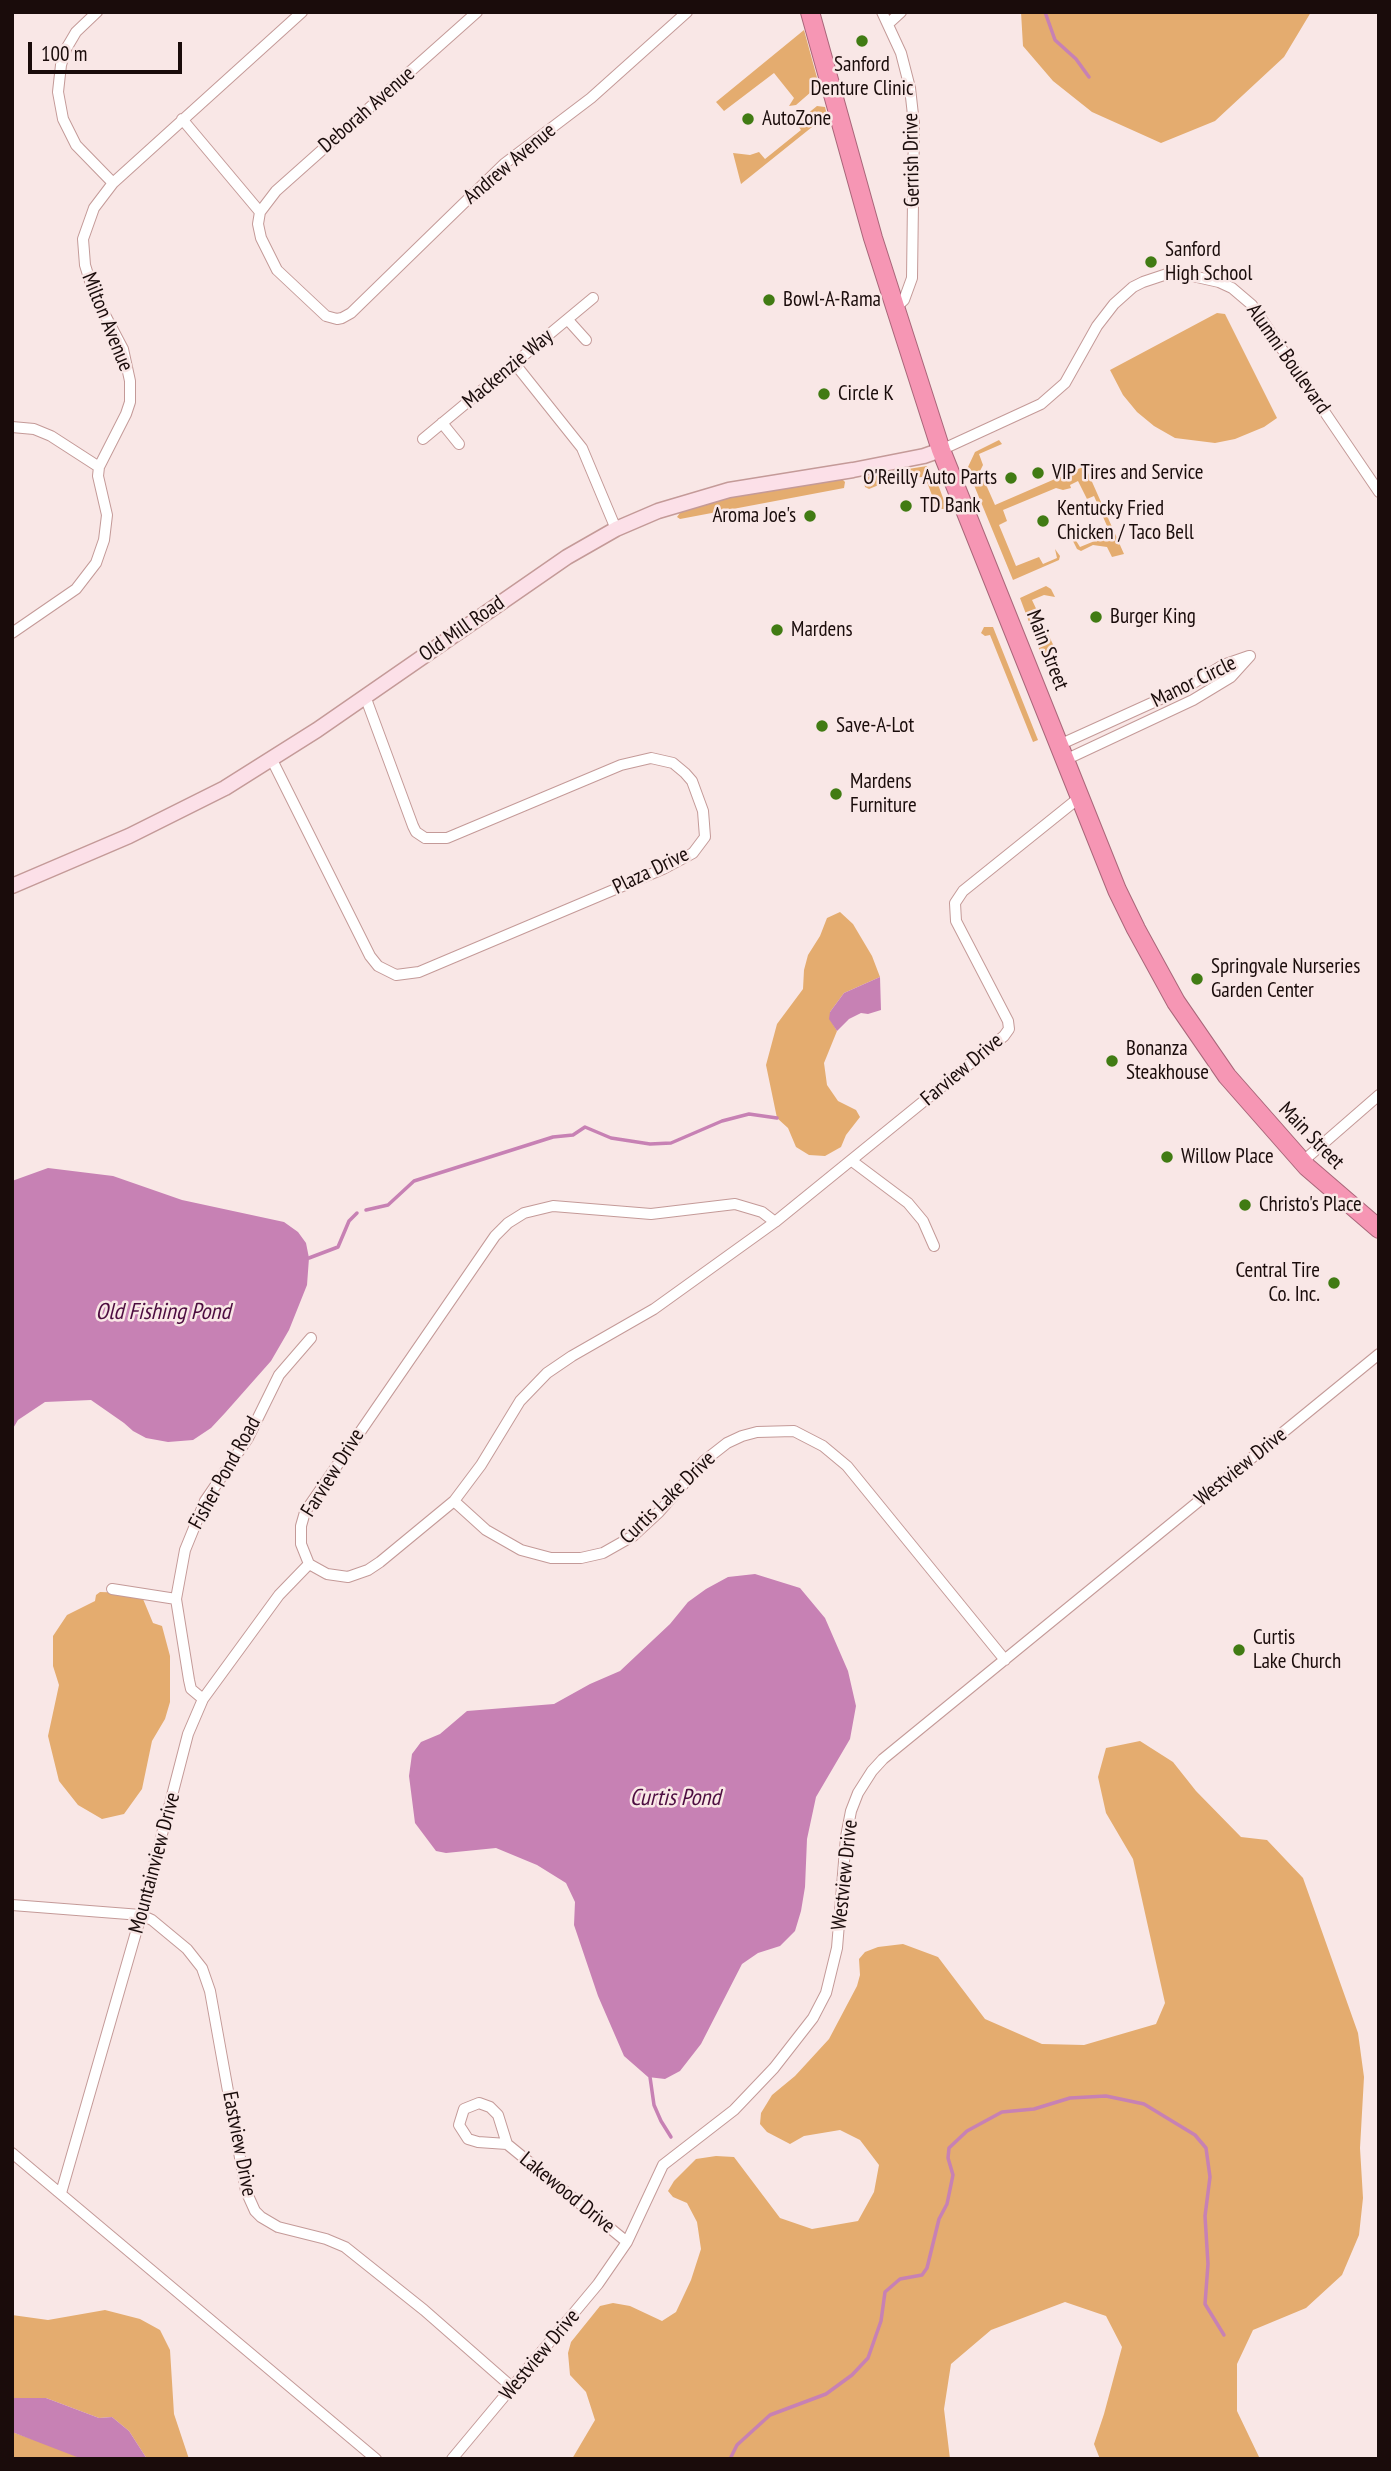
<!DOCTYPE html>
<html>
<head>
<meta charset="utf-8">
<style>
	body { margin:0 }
	#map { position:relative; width:1391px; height:2471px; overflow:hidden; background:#f9e7e6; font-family:"PT Sans Narrow",sans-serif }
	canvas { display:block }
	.frame { position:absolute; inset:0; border:14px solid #1a0c0b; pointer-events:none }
	.scale { position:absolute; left:28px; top:42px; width:154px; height:32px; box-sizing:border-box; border:4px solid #1a0c0b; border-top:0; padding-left:9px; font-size:21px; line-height:24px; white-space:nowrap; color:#1a0c0b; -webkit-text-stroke:5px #f9e7e6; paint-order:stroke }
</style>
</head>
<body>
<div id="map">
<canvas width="1391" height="2471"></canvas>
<div class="frame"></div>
<div class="scale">100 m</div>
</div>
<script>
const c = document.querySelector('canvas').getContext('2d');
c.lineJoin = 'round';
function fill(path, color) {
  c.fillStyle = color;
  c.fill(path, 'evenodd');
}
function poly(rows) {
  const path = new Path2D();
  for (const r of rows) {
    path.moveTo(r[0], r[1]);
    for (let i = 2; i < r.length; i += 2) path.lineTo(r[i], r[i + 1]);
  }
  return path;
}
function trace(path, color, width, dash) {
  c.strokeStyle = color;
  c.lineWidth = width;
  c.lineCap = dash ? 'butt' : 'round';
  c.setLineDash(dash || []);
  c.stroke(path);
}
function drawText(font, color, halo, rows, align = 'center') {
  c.font = font + ' "PT Sans Narrow",sans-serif';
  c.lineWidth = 5;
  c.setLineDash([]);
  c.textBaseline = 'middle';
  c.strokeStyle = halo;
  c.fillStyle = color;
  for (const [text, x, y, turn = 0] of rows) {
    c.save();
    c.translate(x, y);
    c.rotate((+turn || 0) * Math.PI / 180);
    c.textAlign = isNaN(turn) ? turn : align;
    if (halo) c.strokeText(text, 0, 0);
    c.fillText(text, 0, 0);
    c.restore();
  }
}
fill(poly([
	[1021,12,1311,12,1284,57,1215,121,1161,143,1092,112,1053,81,1023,46],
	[804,30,819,85,796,105,789,106,794,98,774,73,724,111,716,102],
	[817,106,825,107,827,115,741,184,733,153,750,155,759,152,765,159,801,130,796,123],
	[1217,313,1225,314,1277,418,1264,427,1235,439,1215,443,1175,438,1154,426,1137,412,1123,395,1110,370],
	[999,440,1002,444,979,454,983,465,980,471,995,505,1085,466,1124,554,1112,557,1107,547,1093,545,1081,551,1077,549,1073,541,1075,539,1080,547,1102,538,1099,530,1107,526,1094,496,1087,499,1078,481,1070,485,1071,488,1063,490,1056,488,1003,510,1007,521,999,525,1016,566,1039,557,1043,564,1057,558,1055,549,1060,556,1059,560,1013,580,969,473,968,467,975,452],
	[927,466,928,471,935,476,947,509,941,509,936,506,927,482,922,477,891,480,869,489,865,487,864,482,870,475],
	[841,478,845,482,844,488,680,519,677,517,682,510,734,494],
	[1046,586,1051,589,1055,597,1044,595,1032,600,1058,655,1044,662,1020,598],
	[984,627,993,627,1038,740,1033,742,990,635,985,636,981,633],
	[840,912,853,924,872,956,880,977,844,993,830,1012,830,1019,837,1031,824,1063,827,1085,838,1101,856,1110,860,1117,846,1135,841,1147,825,1156,809,1155,796,1147,788,1128,777,1118,766,1065,777,1024,803,989,804,970,808,955,820,936,827,918],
	[100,1592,131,1593,143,1599,153,1623,162,1626,170,1656,170,1702,165,1719,152,1741,142,1789,124,1814,102,1819,78,1805,59,1781,48,1736,59,1685,53,1666,53,1636,67,1615,95,1601,96,1595],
	[1140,1741,1173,1762,1196,1791,1241,1837,1267,1840,1303,1878,1358,2033,1364,2077,1360,2148,1363,2198,1359,2235,1342,2275,1306,2308,1253,2330,1237,2364,1237,2411,1260,2459,1100,2459,1094,2444,1104,2414,1122,2347,1106,2316,1065,2302,991,2330,951,2364,944,2409,950,2459,572,2459,595,2420,586,2392,570,2375,568,2353,571,2342,600,2306,613,2303,630,2306,662,2321,676,2312,691,2280,701,2249,697,2222,687,2203,673,2197,668,2191,674,2181,696,2159,716,2156,734,2157,780,2218,812,2229,858,2221,874,2192,879,2165,860,2140,840,2130,804,2136,790,2144,767,2132,760,2124,761,2113,772,2095,795,2076,829,2039,857,1986,860,1975,859,1959,865,1952,878,1947,903,1944,938,1957,985,2019,1042,2044,1084,2045,1156,2024,1165,2003,1133,1859,1106,1813,1098,1777,1106,1748],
	[105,2310,140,2319,160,2330,170,2350,174,2414,189,2459,147,2459,129,2431,112,2417,99,2418,46,2398,12,2398,12,2315,48,2320],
	[12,2432,66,2451,82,2459,12,2459]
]), '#e4ac6f');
fill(poly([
	[880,977,881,1010,868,1014,861,1013,849,1019,837,1031,829,1019,830,1012,844,993],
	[48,1168,113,1176,182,1200,284,1222,298,1232,306,1243,309,1258,307,1285,289,1330,271,1361,225,1413,211,1428,193,1440,168,1442,146,1438,133,1431,124,1423,91,1400,45,1402,18,1420,12,1430,12,1181],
	[755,1574,800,1588,825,1618,848,1671,856,1706,850,1739,816,1797,807,1839,805,1887,801,1911,795,1931,780,1946,758,1953,742,1964,701,2044,680,2071,665,2079,648,2077,624,2056,598,1996,574,1925,575,1902,566,1883,537,1865,496,1848,446,1853,436,1851,415,1823,409,1776,412,1754,421,1742,440,1734,467,1711,554,1704,590,1684,620,1671,670,1624,688,1602,706,1589,728,1577],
	[12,2398,46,2398,99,2418,112,2417,129,2431,147,2459,82,2459,12,2432]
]), '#c781b4');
trace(poly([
	[1045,12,1055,40,1076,59,1089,77],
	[366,1210,388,1205,414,1181,553,1137,573,1135,585,1127,611,1138,650,1144,671,1143,722,1121,749,1114,777,1118],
	[309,1258,338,1247,349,1221,357,1213],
	[650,2077,654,2105,661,2121,671,2137],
	[730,2459,737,2445,770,2415,826,2394,852,2375,868,2358,881,2321,885,2292,900,2279,922,2275,927,2268,939,2219,947,2204,953,2175,948,2158,949,2148,967,2131,1002,2112,1034,2109,1070,2098,1106,2096,1144,2104,1195,2135,1206,2148,1210,2177,1205,2216,1208,2264,1205,2304,1224,2335]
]), '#c781b4', 3.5);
const street = poly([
	[97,12,76,32,66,49,61,65,58,92,63,119,76,145,113,183],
	[882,12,901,53,910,88,914,124,912,278,904,300,895,308],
	[889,23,901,12],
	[182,119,260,212,258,224,261,238,277,270,326,316,337,319,342,318,351,313,504,164,591,98,687,12],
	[260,212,276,191,477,12],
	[568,320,586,340],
	[515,364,582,448,616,529],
	[442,423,459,444],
	[12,427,34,429,51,436,99,467],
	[423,439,593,298],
	[941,450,1041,404,1065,383,1097,326,1114,304,1133,287,1143,282,1167,274,1179,273,1219,282,1232,288,1252,305,1379,492],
	[12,633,76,589,96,563,104,540,107,515,98,476,99,467,126,414,130,402,130,381,123,349,94,294,85,265,83,239,94,208,113,183,302,12],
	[1059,745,1187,687,1223,665,1249,656],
	[272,760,370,956,378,966,396,975,419,972,663,869,693,853,705,837,703,811,692,781,685,773,673,763,651,758,621,765,447,838,425,838,416,832,413,826,365,696],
	[1065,760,1193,700,1231,677,1250,656],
	[852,1161,908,1203,923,1221,934,1246],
	[1302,1162,1379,1095],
	[775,1222,762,1212,735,1204,651,1214,553,1206,524,1213,508,1223,495,1236,305,1512,301,1526,301,1544,309,1564,327,1574,348,1577,368,1570,380,1562,454,1501,481,1465,520,1401,547,1373,572,1356,654,1309,775,1222,1004,1036,1009,1029,1008,1021,956,921,955,903,963,891,1080,797],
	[454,1501,486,1530,521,1550,551,1558,581,1558,603,1553,633,1536,659,1512,704,1461,727,1443,742,1436,757,1432,794,1431,823,1446,847,1466,1005,1660],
	[112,1589,176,1599],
	[203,1699,191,1689,189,1680,176,1599,185,1550,205,1501,248,1438,279,1375,311,1338],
	[12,1905,141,1915,152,1920,187,1949,202,1968,210,1991,246,2191,255,2211,261,2217,278,2227,326,2239,345,2247,424,2310,513,2388],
	[507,2144,478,2142,468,2139,459,2125,464,2109,479,2103,490,2107,498,2115,507,2144,627,2242],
	[12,2153,376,2459],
	[61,2193,141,1915,188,1734,203,1699,279,1595,309,1564],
	[452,2459,598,2284,627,2242,663,2165,734,2110,774,2068,813,2018,826,1993,837,1948,846,1837,851,1811,858,1793,872,1771,883,1759,1379,1354]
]);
const secondary = poly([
	[12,886,129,836,225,788,317,730,567,557,616,529,658,511,729,490,853,470,924,456,941,450]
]);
const highway = poly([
	[810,12,873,238,941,450,1117,890,1136,929,1176,1002,1227,1076,1307,1167,1379,1229]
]);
trace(street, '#c49a98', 12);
trace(secondary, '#c49a98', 17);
trace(highway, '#a96679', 20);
trace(street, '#fff', 10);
trace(secondary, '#fce0e8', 14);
trace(highway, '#f696b4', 18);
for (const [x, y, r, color] of [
	[862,41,7,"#417b13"],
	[748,119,7,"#417b13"],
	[1151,262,7,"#417b13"],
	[769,300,7,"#417b13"],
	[824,394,7,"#417b13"],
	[1038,473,7,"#417b13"],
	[1011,478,7,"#417b13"],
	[906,506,7,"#417b13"],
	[810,516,7,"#417b13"],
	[1043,521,7,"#417b13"],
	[1096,617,7,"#417b13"],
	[777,630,7,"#417b13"],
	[822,726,7,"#417b13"],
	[836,794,7,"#417b13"],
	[1197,979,7,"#417b13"],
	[1112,1061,7,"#417b13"],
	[1167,1157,7,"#417b13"],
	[1245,1205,7,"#417b13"],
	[1334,1283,7,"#417b13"],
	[1239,1650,7,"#417b13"]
]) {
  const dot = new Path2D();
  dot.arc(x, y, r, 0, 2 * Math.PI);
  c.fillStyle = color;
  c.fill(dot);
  trace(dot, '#f9e7e6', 2.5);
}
drawText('21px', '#1a0c0b', '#f9e7e6', [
	["Sanford",862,65,"center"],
	["Denture Clinic",862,89,"center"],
	["AutoZone",762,119],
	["Sanford",1165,250],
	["High School",1165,274],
	["Bowl-A-Rama",783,300],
	["Circle K",838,394],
	["VIP Tires and Service",1052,473],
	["O'Reilly Auto Parts",997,478,"right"],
	["TD Bank",920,506],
	["Kentucky Fried",1057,509],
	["Chicken / Taco Bell",1057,533],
	["Aroma Joe's",796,516,"right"],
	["Burger King",1110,617],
	["Mardens",791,630],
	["Save-A-Lot",836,726],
	["Mardens",850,782],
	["Furniture",850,806],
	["Springvale Nurseries",1211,967],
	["Garden Center",1211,991],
	["Bonanza",1126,1049],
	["Steakhouse",1126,1073],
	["Willow Place",1181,1157],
	["Christo's Place",1259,1205],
	["Central Tire",1320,1271,"right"],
	["Co. Inc.",1320,1295,"right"],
	["Curtis",1253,1638],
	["Lake Church",1253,1662]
], 'left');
drawText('21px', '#1a0c0b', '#f9e7e6', [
	["Deborah Avenue",367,110,-41],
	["Gerrish Drive",912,160,-91],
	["Andrew Avenue",510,164,-40],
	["Milton Avenue",107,322,68],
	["Alumni Boulevard",1288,359,55],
	["Mackenzie Way",508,369,-40],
	["Old Mill Road",462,629,-35],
	["Main Street",1047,650,69],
	["Manor Circle",1194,682,-26],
	["Plaza Drive",651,871,-26],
	["Farview Drive",962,1070,-40],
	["Main Street",1311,1136,46],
	["Westview Drive",1241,1467,-39],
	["Fisher Pond Road",225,1473,-61],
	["Farview Drive",333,1473,-58],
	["Curtis Lake Drive",668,1498,-44],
	["Mountainview Drive",155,1863,-75],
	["Westview Drive",845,1875,-84],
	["Eastview Drive",239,2144,79],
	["Lakewood Drive",567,2193,39],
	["Westview Drive",540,2355,-50]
]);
drawText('italic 23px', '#4d0d40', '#f9e7e6', [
	["Old Fishing Pond",163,1312],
	["Curtis Pond",675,1798]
]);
</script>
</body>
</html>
